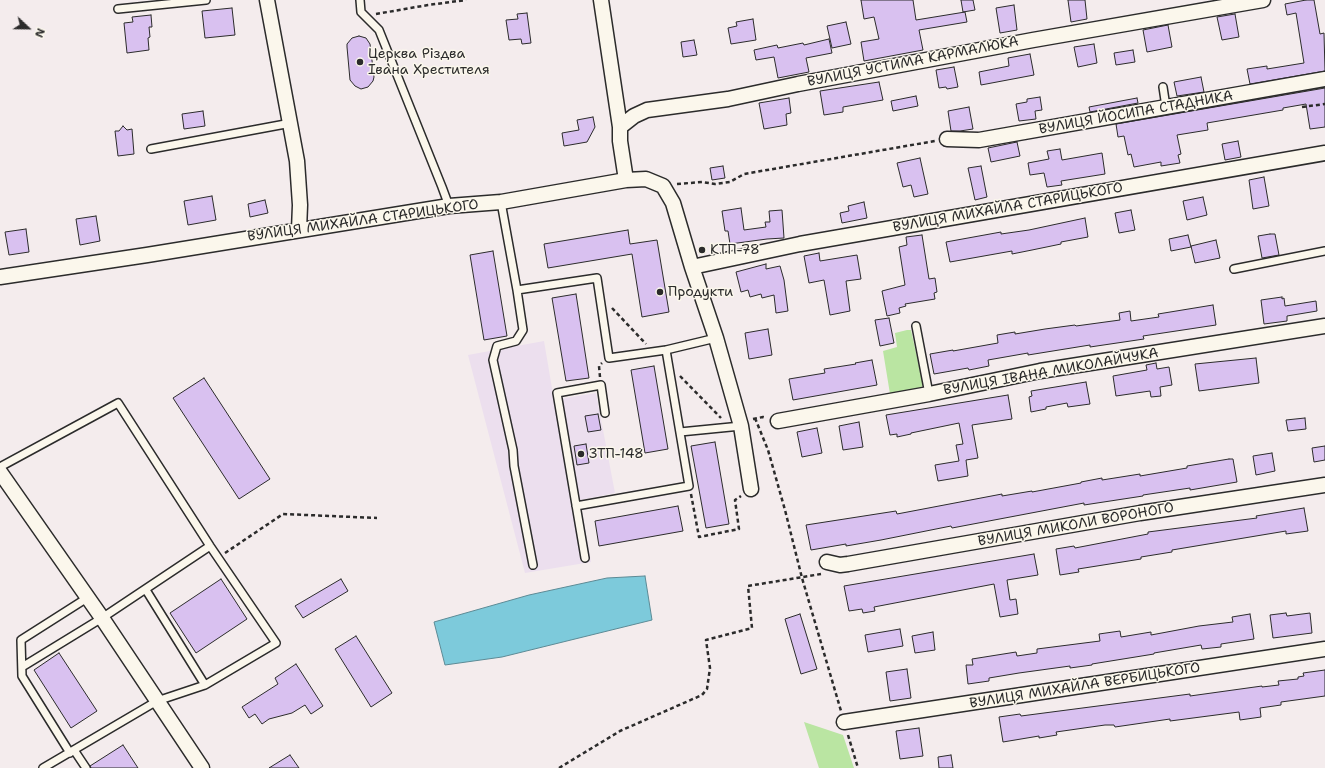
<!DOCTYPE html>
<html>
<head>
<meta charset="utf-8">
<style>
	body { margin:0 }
	#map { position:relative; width:1325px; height:768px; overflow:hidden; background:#f4eced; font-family:"Shantell Sans",sans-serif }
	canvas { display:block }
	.north { position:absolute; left:8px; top:8px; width:40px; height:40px; -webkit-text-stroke:3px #fbf7ec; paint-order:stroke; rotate:112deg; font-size:11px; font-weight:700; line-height:16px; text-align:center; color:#2b2b2b }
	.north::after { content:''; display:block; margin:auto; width:14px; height:18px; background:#2b2b2b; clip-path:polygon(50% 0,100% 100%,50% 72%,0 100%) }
</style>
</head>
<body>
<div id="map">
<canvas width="1325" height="768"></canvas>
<div class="north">N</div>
</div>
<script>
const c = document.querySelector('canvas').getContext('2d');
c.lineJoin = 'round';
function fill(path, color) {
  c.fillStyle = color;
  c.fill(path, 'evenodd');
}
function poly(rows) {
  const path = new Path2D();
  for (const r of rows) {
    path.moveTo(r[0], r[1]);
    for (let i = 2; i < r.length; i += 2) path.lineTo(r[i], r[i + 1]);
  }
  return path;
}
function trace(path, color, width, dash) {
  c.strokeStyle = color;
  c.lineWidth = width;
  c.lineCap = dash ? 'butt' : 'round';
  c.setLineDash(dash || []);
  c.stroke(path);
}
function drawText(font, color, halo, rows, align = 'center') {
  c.font = font + ' "Shantell Sans",sans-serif';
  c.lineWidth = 3;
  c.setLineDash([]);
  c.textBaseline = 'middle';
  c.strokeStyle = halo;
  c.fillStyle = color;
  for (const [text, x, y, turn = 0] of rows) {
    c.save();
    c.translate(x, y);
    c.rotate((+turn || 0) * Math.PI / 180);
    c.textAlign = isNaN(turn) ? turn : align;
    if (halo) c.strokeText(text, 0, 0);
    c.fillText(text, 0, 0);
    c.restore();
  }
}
fill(poly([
	[544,341,554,400,596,393,615,493,580,500,591,562,525,573,468,355]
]), '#ecdfee');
fill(poly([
	[907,330,911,330,923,385,920,389,890,394,883,351,897,347,895,333],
	[804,722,843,735,854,768,819,768]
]), '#bae5a2');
const water = poly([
	[645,576,652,620,502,657,445,665,434,622,529,595,607,578,645,576]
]);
fill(water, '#7dcadb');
trace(water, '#5c8a95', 1);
const building = poly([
	[861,0,913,0,916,20,965,12,967,22,919,30,923,50,864,61,861,42,879,39,874,17,864,19,861,0],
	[961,0,973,0,975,10,963,12,961,0],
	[1068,0,1085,0,1087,19,1071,22,1068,0],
	[1306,0,1314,0,1320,34,1324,33,1325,71,1250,84,1247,69,1267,66,1267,69,1304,63,1296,13,1287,15,1285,4,1306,0],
	[1014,5,1017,30,1000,33,996,8,1014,5],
	[232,8,235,35,205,38,202,11,232,8],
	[527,13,531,43,522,44,521,39,509,40,506,20,518,19,517,14,527,13],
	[1235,14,1239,37,1222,40,1217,17,1235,14],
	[151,15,152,27,149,27,150,37,148,38,149,50,127,53,124,23,133,22,132,17,151,15],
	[753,19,756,40,731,44,728,28,737,26,736,22,753,19],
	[846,22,851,44,832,48,827,26,846,22],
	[1168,25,1172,47,1147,52,1143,30,1168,25],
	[359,36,366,38,370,44,374,77,373,81,368,87,361,89,355,86,350,80,347,47,347,44,352,38,359,36],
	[829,39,832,53,806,58,809,72,778,78,774,57,756,60,754,50,777,45,778,48,803,43,804,45,829,39],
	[694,40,697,55,683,57,681,42,694,40],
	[1094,44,1097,63,1078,67,1074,47,1094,44],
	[1133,50,1135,62,1116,65,1114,53,1133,50],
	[1030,54,1034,75,981,85,979,72,1009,66,1008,58,1030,54],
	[954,67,958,87,947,89,946,87,939,88,936,70,954,67],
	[1201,77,1204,92,1177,96,1174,82,1201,77],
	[879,82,883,100,843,107,843,112,824,115,820,91,879,82],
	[1325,88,1325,127,1310,129,1306,104,1283,108,1283,110,1207,123,1208,130,1177,135,1181,154,1178,155,1180,163,1161,166,1161,162,1134,167,1131,154,1128,155,1124,136,1118,137,1116,124,1325,88],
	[916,96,918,106,893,111,891,101,916,96],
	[1040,97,1042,110,1035,111,1036,119,1019,121,1016,104,1027,102,1027,99,1040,97],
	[789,98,791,113,786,114,787,125,764,129,759,103,789,98],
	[1137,98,1138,103,1090,112,1089,107,1137,98],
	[969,107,973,129,960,131,951,131,948,111,969,107],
	[203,111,205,126,184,129,182,114,203,111],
	[593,117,595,127,587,142,564,146,562,133,579,130,577,120,593,117],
	[123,126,127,130,132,129,134,154,118,156,115,131,119,131,123,126],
	[1238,141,1241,157,1225,160,1222,144,1238,141],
	[1017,142,1020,156,991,162,988,148,1017,142],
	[1060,149,1062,160,1102,153,1105,174,1061,181,1062,185,1047,187,1044,173,1030,175,1028,163,1049,159,1047,151,1060,149],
	[920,158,928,194,914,197,911,185,903,187,897,163,920,158],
	[723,166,725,178,712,180,710,168,723,166],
	[981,166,987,197,975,200,968,168,981,166],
	[1264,177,1269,206,1253,209,1249,180,1264,177],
	[212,196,216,220,188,225,184,201,212,196],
	[1203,197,1207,215,1187,220,1183,201,1203,197],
	[265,200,268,213,250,217,248,204,265,200],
	[864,202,867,218,842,223,840,213,849,211,848,206,864,202],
	[741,208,744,230,766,227,765,222,770,222,769,211,782,210,784,238,767,239,730,244,728,231,725,231,722,211,741,208],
	[1131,210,1135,230,1119,233,1115,213,1131,210],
	[96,216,100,241,80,245,76,219,96,216],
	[1085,218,1088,237,1061,242,1061,244,1032,250,1012,254,1012,251,950,262,946,242,1001,232,1001,234,1029,230,1085,218],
	[26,229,29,252,9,255,5,232,26,229],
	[628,230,630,244,657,240,669,312,642,317,632,254,548,268,544,244,628,230],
	[1270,234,1275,234,1279,255,1262,258,1258,236,1270,234],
	[922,235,929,279,935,278,937,292,934,293,935,299,905,304,906,306,899,308,900,313,887,316,882,291,905,285,899,247,907,245,906,237,922,235],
	[1188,235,1191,247,1171,251,1169,239,1188,235],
	[1216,240,1220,258,1195,263,1191,246,1216,240],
	[493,251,507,336,484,340,470,255,493,251],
	[819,253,820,261,857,255,861,279,846,281,850,311,830,315,824,280,809,283,804,256,819,253],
	[766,264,766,269,780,266,784,280,788,311,776,313,774,295,762,298,761,294,750,297,748,290,741,292,736,272,766,264],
	[576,294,589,378,566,381,552,298,576,294],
	[1282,297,1282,299,1284,298,1285,306,1316,301,1317,311,1287,316,1287,321,1264,324,1261,300,1282,297],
	[1213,305,1216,325,1143,336,1144,339,1090,347,1090,345,1028,355,1028,353,988,360,989,366,969,370,968,368,934,374,930,354,953,350,953,351,998,343,997,335,1015,332,1015,334,1045,329,1075,325,1076,326,1120,320,1119,313,1130,311,1131,321,1159,317,1158,314,1213,305],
	[889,318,894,343,880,346,875,320,889,318],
	[768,329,772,355,749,359,745,333,768,329],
	[1256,358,1259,383,1199,391,1195,364,1256,358],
	[872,360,877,385,793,400,789,379,825,373,824,369,856,364,855,363,872,360],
	[1156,363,1157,369,1169,367,1172,385,1160,387,1161,396,1151,397,1150,391,1116,396,1113,376,1147,370,1146,365,1156,363],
	[654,366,668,449,645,453,631,370,654,366],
	[204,378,270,479,239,499,173,398,204,378],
	[1086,382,1090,404,1068,407,1067,403,1046,407,1046,409,1031,412,1029,397,1032,396,1031,391,1086,382],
	[1008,395,1012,419,972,425,978,458,966,460,968,476,938,481,935,465,959,461,956,445,963,444,959,423,911,433,911,434,897,437,897,434,890,435,886,415,1008,395],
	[598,414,601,430,588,432,585,416,598,414],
	[1305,418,1306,429,1288,431,1286,420,1305,418],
	[859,422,863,447,843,450,839,426,859,422],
	[817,428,822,453,802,457,797,432,817,428],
	[715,442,729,524,706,528,691,446,715,442],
	[586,444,589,463,577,465,574,446,586,444],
	[1325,446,1325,460,1314,462,1312,448,1325,446],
	[1272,453,1275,471,1256,475,1253,456,1272,453],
	[1229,459,1233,459,1237,482,1190,490,1190,488,1143,495,1143,496,1084,505,1084,503,952,528,951,526,881,540,846,546,846,544,811,550,806,525,896,511,897,514,1002,494,1002,496,1032,491,1032,492,1081,483,1081,482,1102,478,1102,480,1140,474,1140,476,1187,468,1187,466,1229,459],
	[678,506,683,531,599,546,595,521,678,506],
	[1304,508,1308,531,1286,534,1286,531,1172,550,1172,552,1141,557,1141,559,1078,569,1079,572,1060,575,1056,549,1074,546,1075,548,1148,534,1148,532,1257,518,1256,516,1304,508],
	[1034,554,1038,575,1007,580,1010,600,1016,599,1018,614,1000,617,994,584,874,607,875,611,863,613,862,609,849,611,844,586,1034,554],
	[221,579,247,619,196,653,170,613,221,579],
	[341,579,348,591,303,618,295,606,341,579],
	[1286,613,1287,616,1310,613,1312,633,1273,638,1270,615,1286,613],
	[800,614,817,669,801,674,785,619,800,614],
	[1250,614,1254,639,1221,644,1221,647,1202,649,1201,645,1154,653,1154,654,1092,664,1092,665,1070,668,1070,666,1019,673,989,678,989,681,968,684,966,665,973,665,972,659,1016,652,1017,656,1037,653,1037,649,1100,641,1099,634,1120,631,1121,637,1151,632,1151,635,1199,626,1233,622,1232,617,1250,614],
	[900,629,903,646,868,652,865,635,900,629],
	[933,632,935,650,915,653,912,636,933,632],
	[356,636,392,693,371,707,335,649,356,636],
	[59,653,97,711,71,728,34,670,59,653],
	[296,664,323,706,311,714,305,705,292,713,269,719,262,724,255,714,249,718,242,707,278,684,275,678,296,664],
	[907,669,911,698,890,701,886,672,907,669],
	[1325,670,1325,696,1281,702,1281,705,1260,708,1261,717,1240,720,1239,712,1170,721,1170,719,1115,727,1114,725,1105,725,1056,732,1057,735,1039,738,1039,736,1003,742,999,717,1020,714,1021,716,1190,694,1190,696,1262,686,1262,687,1279,685,1278,681,1298,679,1298,677,1304,676,1303,673,1325,670],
	[919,728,923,756,900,759,896,731,919,728],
	[123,745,138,768,91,768,90,766,123,745],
	[290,755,299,768,269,768,290,755],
	[951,755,953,768,939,768,938,757,951,755]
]);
fill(building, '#d9c1f0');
trace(building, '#2b2b2b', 1);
const service = poly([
	[360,0,361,12,379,30,442,187,449,206],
	[118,9,206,0],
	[1163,87,1166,107],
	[151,149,291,123],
	[501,202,517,290,597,278,609,358,666,350,689,486,576,506],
	[1234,269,1325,251],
	[517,290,523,330,516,341,497,346,493,360,513,450,514,466,533,565],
	[916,326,929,394],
	[666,350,716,338],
	[680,432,741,426],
	[0,467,118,403,210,546,276,643,205,685],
	[585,558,557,393,601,385,605,413],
	[22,667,102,618,210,546],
	[74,750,86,768],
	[70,753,22,676,21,640,87,598],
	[43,768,157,701,205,685,146,590]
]);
const minor = poly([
	[267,0,297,161,300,205,299,230],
	[601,0,620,127],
	[947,139,979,140,1325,79],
	[626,180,620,141,620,127,634,116,647,110,728,99,798,84,1033,40,1263,0],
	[692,267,800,244,1325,153],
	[0,277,147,255,449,206,501,202,626,180,646,179,663,186,673,203,692,267,716,338,741,426,751,489],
	[778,421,929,394,1040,371,1325,326],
	[0,472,102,618,202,768],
	[827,562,840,565,848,564,1140,513,1325,485],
	[844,722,1325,649]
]);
trace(service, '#2b2b2b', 10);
trace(minor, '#2b2b2b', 17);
trace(poly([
	[376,14,428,5,466,0],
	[1302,107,1325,104],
	[677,184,702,182,715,184,730,182,744,174,935,141],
	[612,308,646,344],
	[680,376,721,418],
	[600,377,599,366,602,363],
	[755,418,768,450,785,510,802,578,841,711],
	[753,419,763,417,766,418],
	[691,494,699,537,739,529,735,500,741,496],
	[225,553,283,514,377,518],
	[848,735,858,768],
	[559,768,620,731,702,695,707,689,710,668,706,640,752,628,748,586,821,574]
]), '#2b2b2b', 2.5, [4, 3]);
trace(service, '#fbf7ec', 7);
trace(minor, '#fbf7ec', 14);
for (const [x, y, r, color] of [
	[360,62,4,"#2b2b2b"],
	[702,250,4,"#2b2b2b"],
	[660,292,4,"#2b2b2b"],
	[581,454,4,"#2b2b2b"]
]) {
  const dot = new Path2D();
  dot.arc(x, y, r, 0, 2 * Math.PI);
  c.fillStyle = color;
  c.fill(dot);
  trace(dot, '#fbf7ec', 1.5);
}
drawText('14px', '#2b2b2b', '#fbf7ec', [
	["Церква Різдва",368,54],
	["Івана Хрестителя",368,70],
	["КТП-78",710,250],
	["Продукти",668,292],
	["ЗТП-148",589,454]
], 'left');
drawText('14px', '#2b2b2b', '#fbf7ec', [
	["ВУЛИЦЯ УСТИМА КАРМАЛЮКА",913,62,-11],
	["ВУЛИЦЯ ЙОСИПА СТАДНИКА",1136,113,-10],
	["ВУЛИЦЯ МИХАЙЛА СТАРИЦЬКОГО",1008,208,-10],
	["ВУЛИЦЯ МИХАЙЛА СТАРИЦЬКОГО",363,221,-8],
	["ВУЛИЦЯ ІВАНА МИКОЛАЙЧУКА",1051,372,-10],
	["ВУЛИЦЯ МИКОЛИ ВОРОНОГО",1076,525,-10],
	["ВУЛИЦЯ МИХАЙЛА ВЕРБИЦЬКОГО",1085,686,-9]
]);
</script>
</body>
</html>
